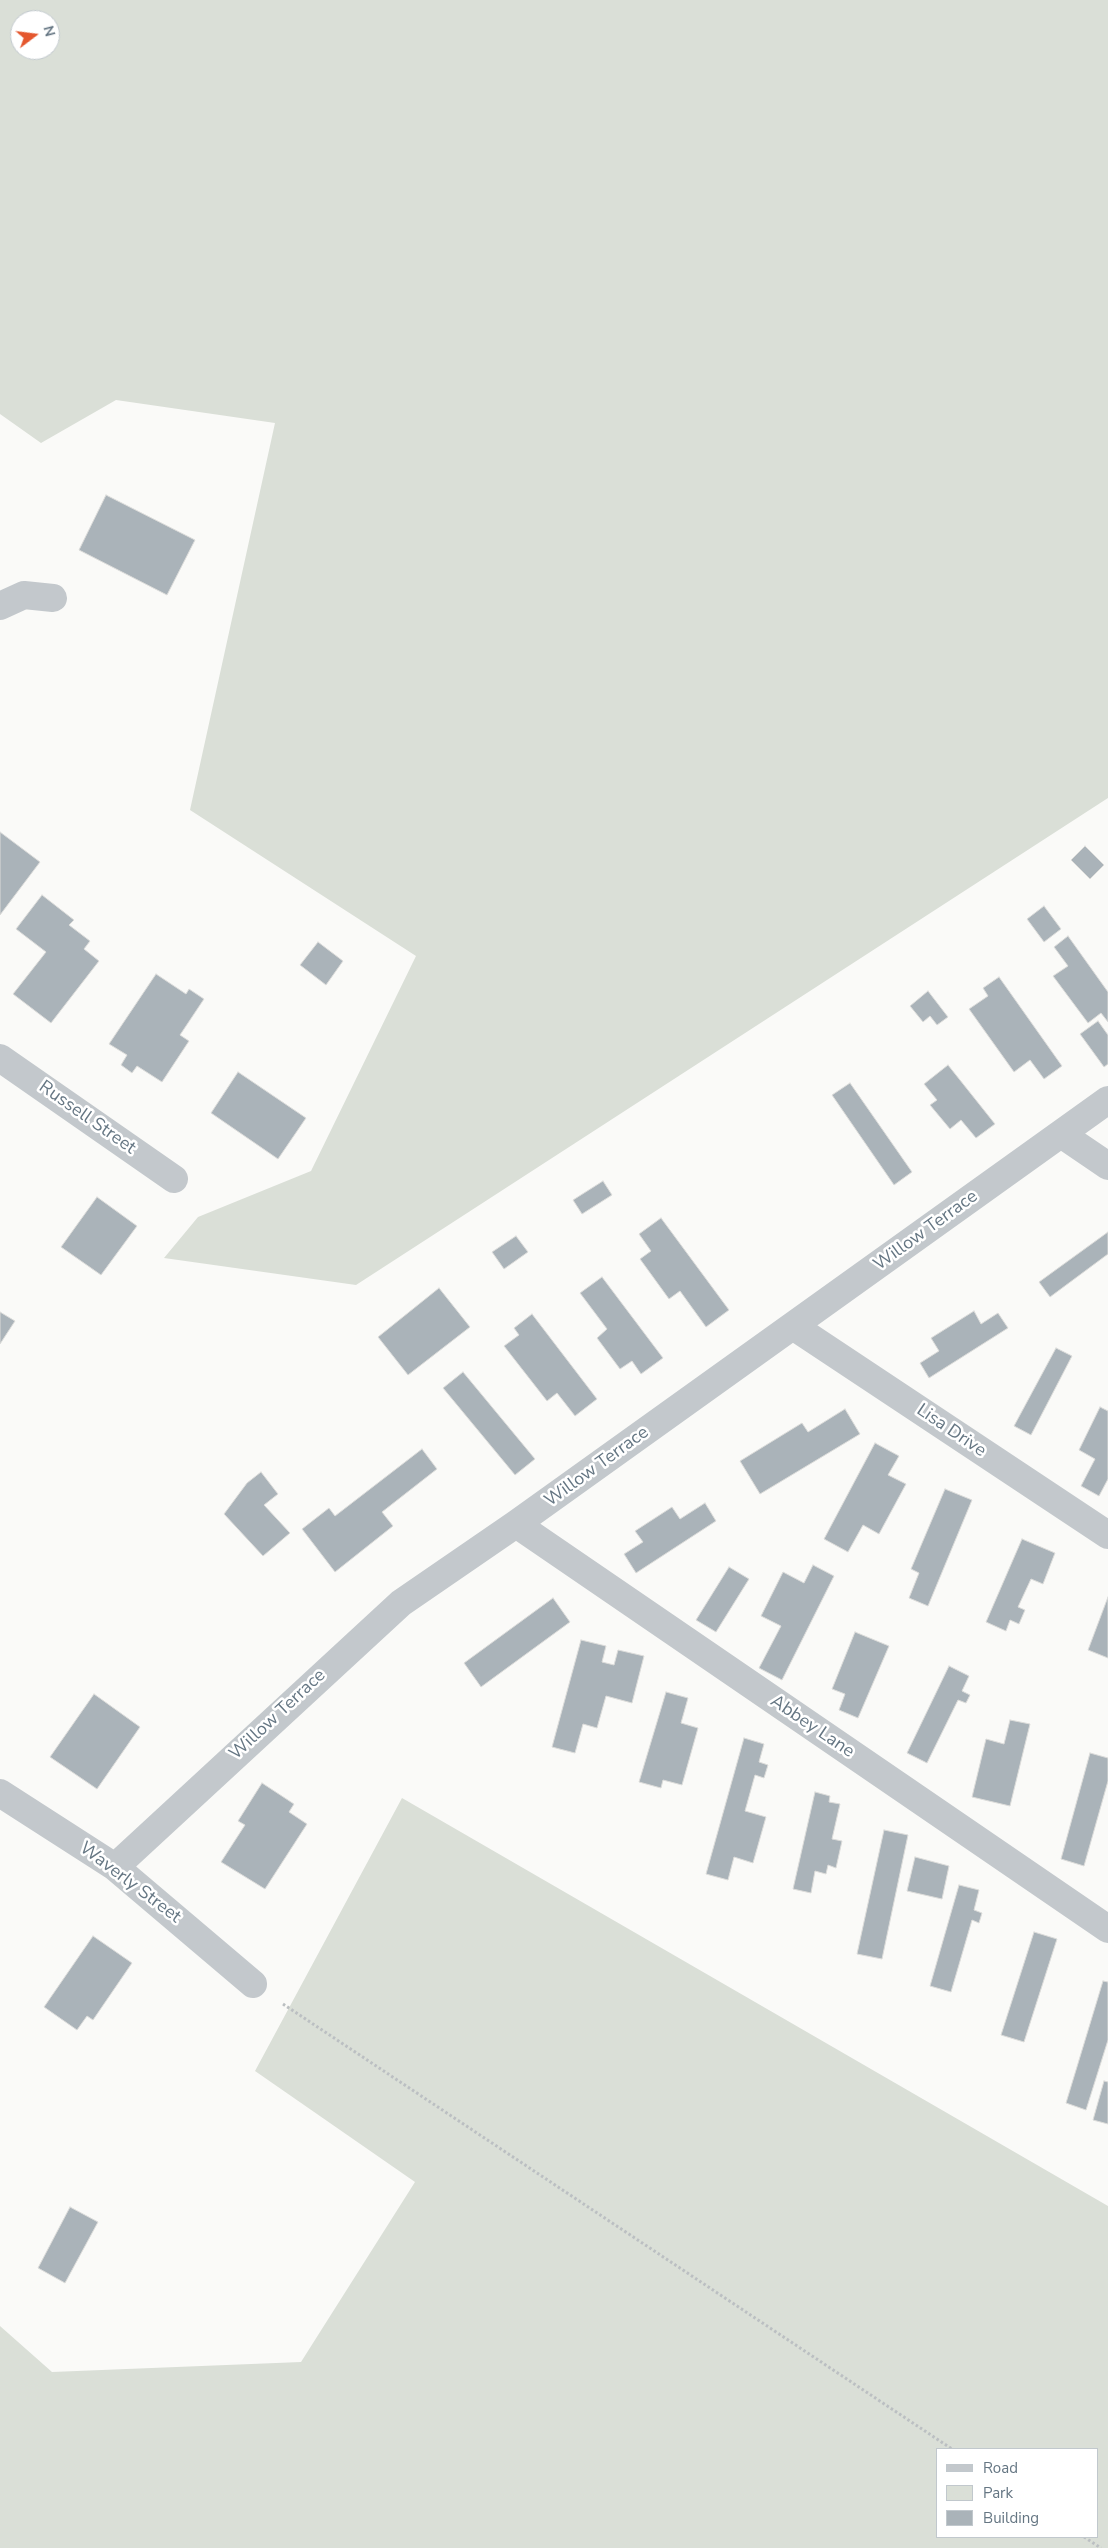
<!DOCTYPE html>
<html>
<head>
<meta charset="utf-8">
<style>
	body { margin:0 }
	#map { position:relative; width:1108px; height:2548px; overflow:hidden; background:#fafaf8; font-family:"Nunito Sans",sans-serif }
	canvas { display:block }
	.legend { position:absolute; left:936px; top:2448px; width:162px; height:90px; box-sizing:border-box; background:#fff; border:1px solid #c1c8cd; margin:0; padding:6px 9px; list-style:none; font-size:15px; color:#657683 }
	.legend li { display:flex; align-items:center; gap:10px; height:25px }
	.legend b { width:25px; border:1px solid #c1c8cd }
	.north { position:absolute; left:10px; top:10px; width:50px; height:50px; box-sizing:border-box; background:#fff; border:1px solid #c1c8cd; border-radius:50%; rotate:75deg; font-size:14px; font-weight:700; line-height:20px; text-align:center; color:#657683 }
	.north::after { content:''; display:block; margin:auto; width:18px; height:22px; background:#e4572e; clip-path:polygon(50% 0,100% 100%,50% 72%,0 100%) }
</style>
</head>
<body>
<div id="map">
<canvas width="1108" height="2548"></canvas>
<ul class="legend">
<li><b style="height:6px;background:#c3c8cc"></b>Road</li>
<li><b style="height:14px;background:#dadfd7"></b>Park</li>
<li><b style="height:14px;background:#aab3b9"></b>Building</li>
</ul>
<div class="north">N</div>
</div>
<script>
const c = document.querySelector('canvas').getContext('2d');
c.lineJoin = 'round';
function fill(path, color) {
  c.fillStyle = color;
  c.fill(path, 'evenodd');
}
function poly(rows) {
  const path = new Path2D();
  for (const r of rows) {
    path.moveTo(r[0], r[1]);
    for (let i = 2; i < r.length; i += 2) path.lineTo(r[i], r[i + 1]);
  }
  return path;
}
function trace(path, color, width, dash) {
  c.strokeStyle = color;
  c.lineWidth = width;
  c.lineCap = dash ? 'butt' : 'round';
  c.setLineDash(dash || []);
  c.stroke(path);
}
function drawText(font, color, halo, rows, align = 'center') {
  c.font = font + ' "Nunito Sans",sans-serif';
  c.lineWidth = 5;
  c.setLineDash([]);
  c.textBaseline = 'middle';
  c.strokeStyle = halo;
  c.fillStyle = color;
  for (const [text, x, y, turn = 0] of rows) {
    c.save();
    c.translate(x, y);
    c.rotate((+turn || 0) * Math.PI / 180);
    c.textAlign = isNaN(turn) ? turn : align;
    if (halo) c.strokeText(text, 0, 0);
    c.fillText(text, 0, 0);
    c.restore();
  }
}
fill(poly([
	[0,0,1108,0,1108,798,356,1285,164,1258,198,1217,311,1171,416,956,190,810,275,423,116,400,41,443,0,414],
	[20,20,50,20,50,50,20,50],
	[402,1798,1108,2206,1108,2548,0,2548,0,2326,52,2372,301,2362,415,2182,255,2071],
	[1097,2449,1097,2537,937,2537,937,2449]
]), '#dadfd7');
const building = poly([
	[106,495,195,540,167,595,79,550,106,495],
	[0,832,40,862,0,915,0,832],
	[1085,846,1104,865,1090,879,1071,860,1085,846],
	[42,895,74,920,69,925,90,941,84,949,99,961,51,1023,13,994,46,952,16,929,42,895],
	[1044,906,1061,929,1044,942,1027,919,1044,906],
	[1068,936,1108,992,1108,1022,1101,1013,1088,1023,1053,976,1068,966,1054,947,1068,936],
	[318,942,343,961,326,985,300,965,318,942],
	[156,974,186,994,189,989,204,999,180,1035,189,1041,162,1082,137,1066,132,1073,121,1065,127,1055,109,1044,156,974],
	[999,977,1062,1066,1044,1079,1030,1060,1014,1072,969,1009,988,996,983,988,999,977],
	[928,991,948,1017,937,1025,930,1016,923,1022,910,1006,928,991],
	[1098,1021,1108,1035,1108,1064,1104,1067,1080,1034,1098,1021],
	[948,1065,995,1124,976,1138,961,1120,950,1129,930,1105,937,1100,924,1084,948,1065],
	[238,1072,306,1118,278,1159,211,1113,238,1072],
	[850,1083,912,1172,894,1185,832,1095,850,1083],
	[603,1181,612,1195,582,1214,573,1200,603,1181],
	[97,1197,137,1226,101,1275,61,1247,97,1197],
	[661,1218,729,1310,706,1327,680,1291,669,1299,640,1259,651,1251,639,1234,661,1218],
	[1108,1232,1108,1254,1050,1297,1039,1282,1108,1232],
	[516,1236,528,1252,504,1269,492,1252,516,1236],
	[602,1277,663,1358,641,1374,632,1361,620,1369,597,1338,607,1329,580,1293,602,1277],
	[439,1288,470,1327,408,1375,378,1337,439,1288],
	[974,1311,981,1324,998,1313,1008,1328,929,1378,920,1363,939,1351,931,1338,974,1311],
	[0,1312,15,1321,0,1344,0,1312],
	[532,1314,597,1399,575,1416,557,1393,547,1401,504,1346,519,1335,514,1328,532,1314],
	[1056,1348,1072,1356,1031,1435,1014,1426,1056,1348],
	[463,1372,535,1459,515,1475,443,1388,463,1372],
	[1100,1407,1108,1411,1108,1479,1099,1496,1081,1486,1095,1459,1079,1450,1100,1407],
	[845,1409,860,1434,760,1494,740,1461,802,1423,808,1432,845,1409],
	[875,1443,899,1456,888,1475,906,1484,879,1534,863,1525,848,1552,824,1539,875,1443],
	[422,1449,437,1469,382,1512,393,1526,335,1572,302,1529,329,1508,335,1516,422,1449],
	[261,1472,278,1494,264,1505,290,1533,263,1556,224,1514,247,1483,261,1472],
	[945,1489,972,1500,928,1606,909,1598,919,1573,911,1569,945,1489],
	[705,1503,716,1521,636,1573,624,1554,643,1542,635,1531,672,1507,680,1519,705,1503],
	[1022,1539,1055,1553,1043,1584,1031,1579,1018,1607,1025,1610,1019,1624,1010,1620,1006,1631,986,1622,1022,1539],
	[813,1565,834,1576,782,1680,759,1668,781,1626,761,1616,783,1572,804,1583,813,1565],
	[729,1567,749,1579,716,1632,696,1620,729,1567],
	[1108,1597,1108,1658,1088,1650,1108,1597],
	[553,1598,570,1622,481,1687,464,1663,553,1598],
	[855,1632,889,1646,858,1718,839,1710,845,1694,832,1689,855,1632],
	[581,1640,606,1646,602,1662,614,1665,618,1650,644,1656,632,1703,606,1696,597,1728,583,1724,575,1753,552,1747,581,1640],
	[949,1666,969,1676,962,1691,970,1695,966,1703,958,1700,927,1763,907,1753,949,1666],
	[666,1692,688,1698,681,1723,698,1728,682,1785,663,1780,661,1788,639,1782,666,1692],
	[94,1694,140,1727,97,1789,50,1757,94,1694],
	[1010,1720,1030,1724,1010,1806,972,1797,986,1739,1004,1744,1010,1720],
	[744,1738,764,1744,759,1762,768,1765,764,1778,755,1775,745,1811,766,1817,753,1863,734,1857,728,1880,706,1874,744,1738],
	[1090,1753,1108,1758,1108,1781,1084,1866,1061,1859,1090,1753],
	[262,1783,294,1804,289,1812,307,1824,265,1889,221,1862,245,1825,238,1821,262,1783],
	[815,1792,830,1796,829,1802,840,1804,832,1839,842,1841,836,1868,828,1865,826,1874,815,1871,811,1893,793,1889,815,1792],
	[884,1830,908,1835,882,1959,857,1954,884,1830],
	[915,1857,949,1866,942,1899,907,1891,915,1857],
	[959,1885,979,1890,974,1910,982,1913,979,1923,972,1920,951,1992,930,1986,959,1885],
	[1034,1932,1057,1939,1024,2042,1001,2035,1034,1932],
	[93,1936,132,1963,93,2020,87,2016,77,2030,44,2007,93,1936],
	[1103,1981,1108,1982,1108,2040,1086,2110,1066,2103,1103,1981],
	[1104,2081,1108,2082,1108,2124,1093,2120,1104,2081],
	[70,2207,98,2222,65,2283,38,2268,70,2207]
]);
fill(building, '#aab3b9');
trace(building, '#dcdcda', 1);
trace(poly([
	[283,2004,952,2449],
	[1084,2537,1101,2548]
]), '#bbbfc2', 3, [2.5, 2.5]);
trace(poly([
	[0,606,24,595,53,598],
	[0,1058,174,1179],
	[1061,1134,1108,1166],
	[793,1326,1108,1535],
	[516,1524,1108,1929],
	[0,1793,115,1867,253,1984],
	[115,1867,401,1603,516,1524,1108,1100]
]), '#c3c8cc', 28);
drawText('18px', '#657683', '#fff', [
	["Russell Street",87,1118,35],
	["Willow Terrace",926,1231,-36],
	["Lisa Drive",951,1431,34],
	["Willow Terrace",597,1467,-36],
	["Willow Terrace",278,1715,-43],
	["Abbey Lane",812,1727,34],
	["Waverly Street",130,1883,37]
]);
</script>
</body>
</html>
